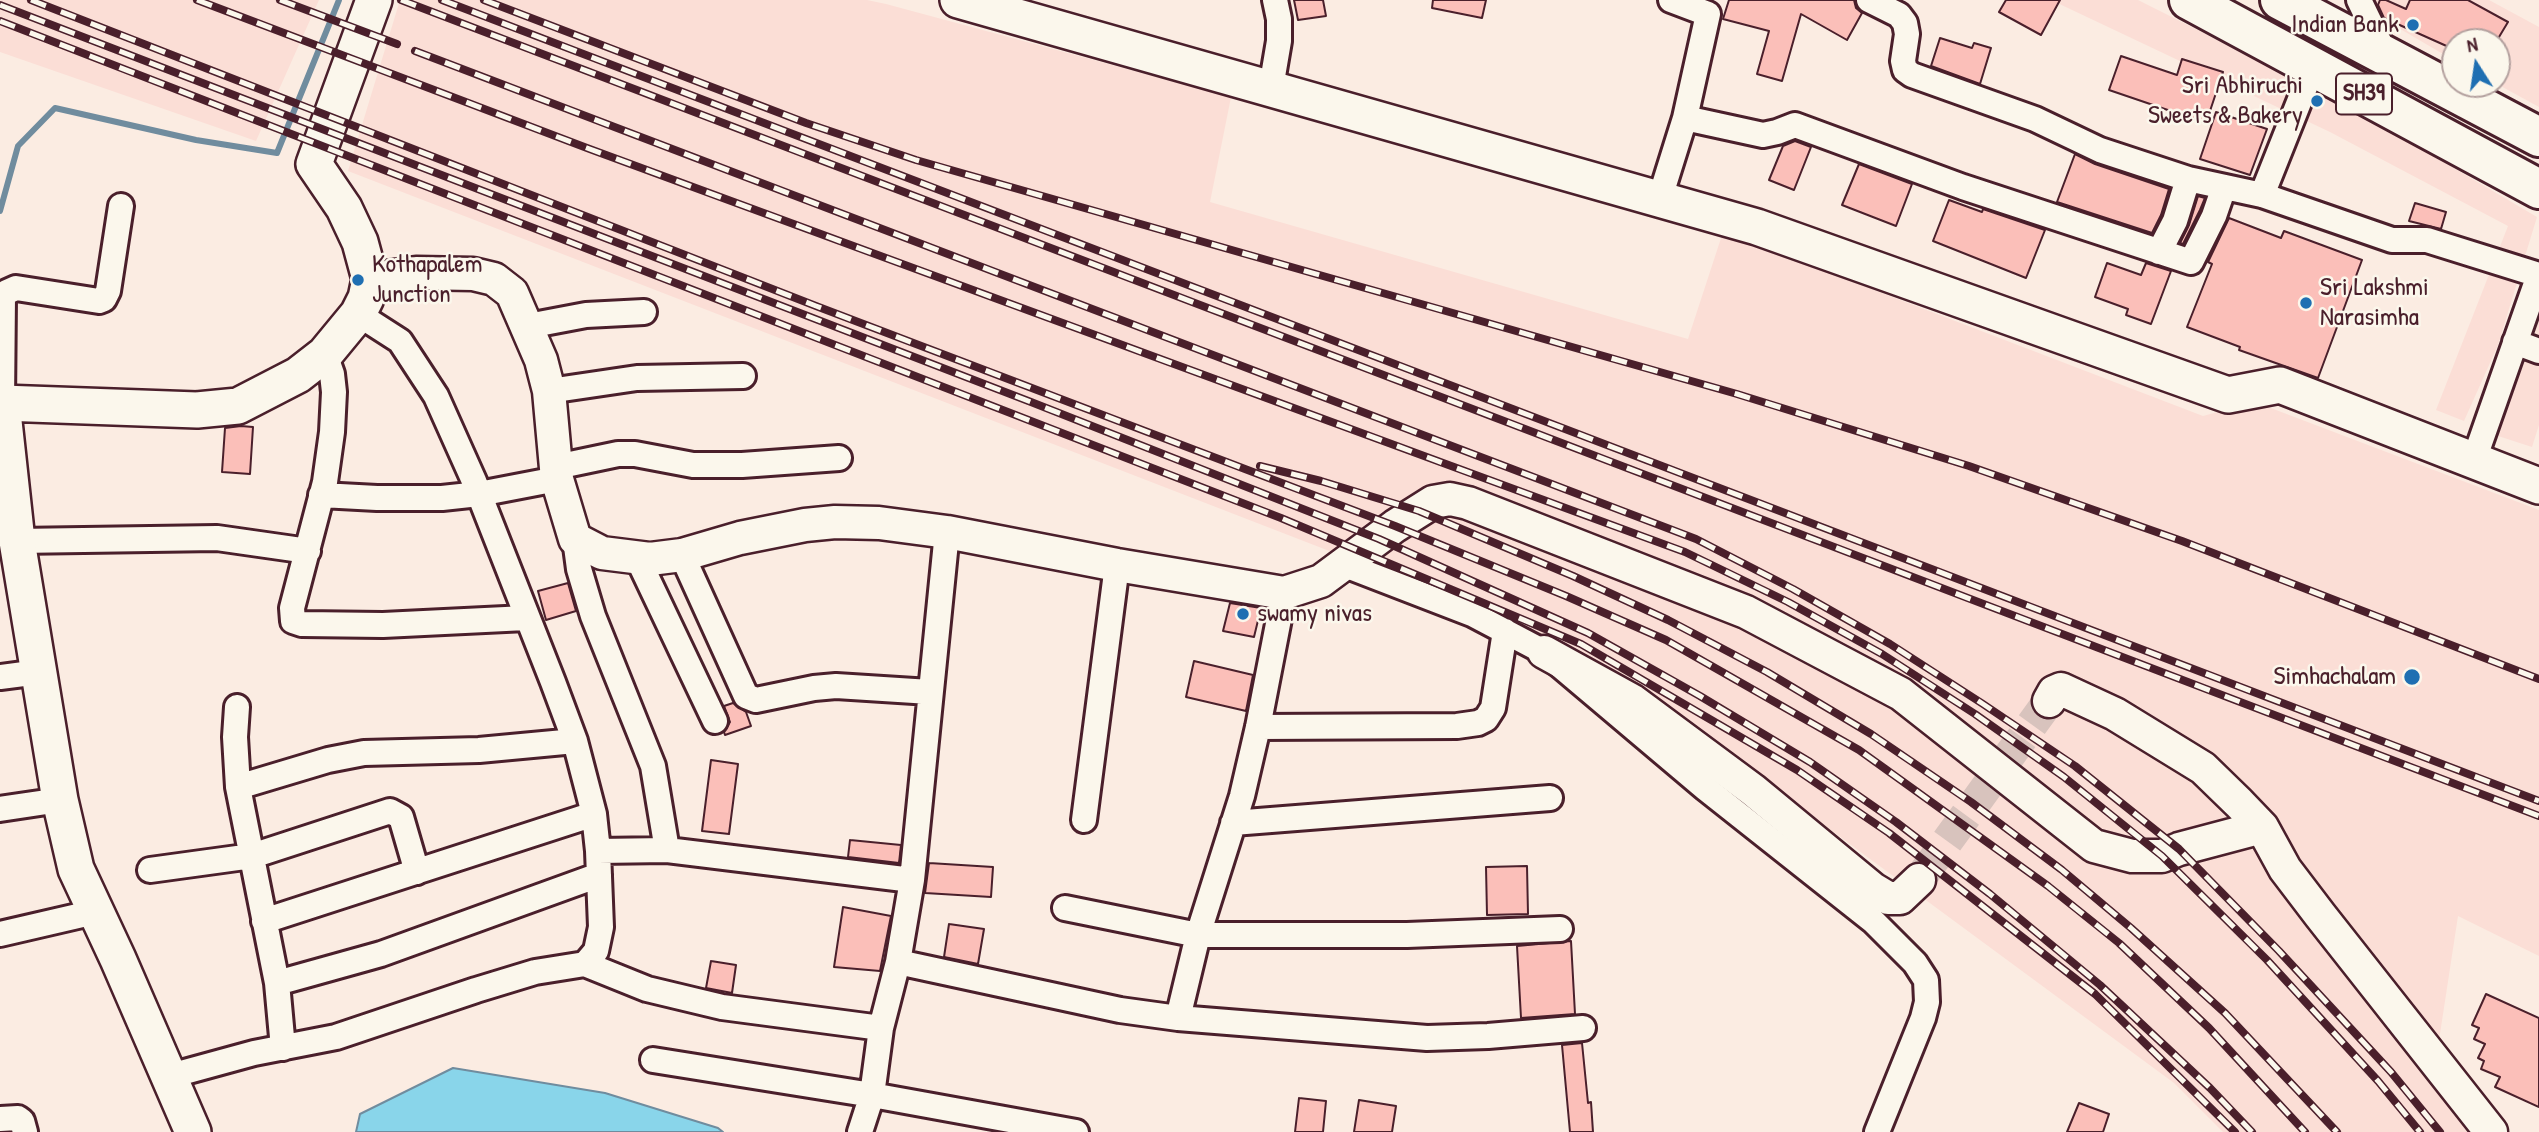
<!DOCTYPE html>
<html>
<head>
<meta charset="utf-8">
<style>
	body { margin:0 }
	#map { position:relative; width:2539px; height:1132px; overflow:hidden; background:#fbece2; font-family:"Patrick Hand",sans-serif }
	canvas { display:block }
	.north { position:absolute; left:2441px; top:28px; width:70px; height:70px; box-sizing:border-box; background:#fbf7ec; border:2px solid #b4a19f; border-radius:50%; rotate:348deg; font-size:19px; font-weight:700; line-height:28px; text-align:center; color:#4a1f2b }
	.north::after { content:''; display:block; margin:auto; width:24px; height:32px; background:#1f6fb2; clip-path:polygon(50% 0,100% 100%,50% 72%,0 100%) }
</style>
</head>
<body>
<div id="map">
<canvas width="2539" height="1132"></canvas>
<div class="north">N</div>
</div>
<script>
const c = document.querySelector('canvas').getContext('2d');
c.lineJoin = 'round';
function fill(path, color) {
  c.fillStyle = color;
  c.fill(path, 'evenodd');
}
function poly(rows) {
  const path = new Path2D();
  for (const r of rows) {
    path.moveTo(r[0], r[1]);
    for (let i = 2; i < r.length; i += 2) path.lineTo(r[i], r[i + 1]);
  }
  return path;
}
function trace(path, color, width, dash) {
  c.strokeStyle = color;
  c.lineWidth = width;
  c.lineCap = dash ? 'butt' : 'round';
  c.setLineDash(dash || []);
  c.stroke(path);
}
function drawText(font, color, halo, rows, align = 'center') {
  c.font = font + ' "Patrick Hand",sans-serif';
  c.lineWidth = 5;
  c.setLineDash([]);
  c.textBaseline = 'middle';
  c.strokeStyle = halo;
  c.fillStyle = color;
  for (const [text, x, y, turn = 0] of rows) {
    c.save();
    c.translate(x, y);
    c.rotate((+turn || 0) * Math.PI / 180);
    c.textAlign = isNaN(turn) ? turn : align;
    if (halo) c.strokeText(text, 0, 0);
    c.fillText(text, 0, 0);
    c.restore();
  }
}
fill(poly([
	[0,0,319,0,256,141,0,52],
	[400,0,867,0,886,4,1231,97,1210,202,1688,339,1723,232,2203,416,2255,402,2539,510,2539,956,2458,916,2432,1086,2471,1132,2223,1132,2174,1083,1691,727,1540,640,1332,552,348,171],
	[2051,0,2138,0,2343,103,2537,217,2498,345,2464,421,2436,410,2508,226,2330,132],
	[2372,0,2489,0,2539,27,2539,107,2497,84,2497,42,2455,42,2455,61,2378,16],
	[2539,289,2539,425,2532,447,2495,435]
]), '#fbded6');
const water = poly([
	[453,1068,605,1093,718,1128,723,1132,356,1132,360,1114,453,1068]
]);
fill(water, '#89d5ea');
trace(water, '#708c9e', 2);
trace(poly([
	[0,211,18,146,55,108,196,140,277,153,339,0]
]), '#708c9e', 6);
const building = poly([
	[1294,0,1323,0,1326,16,1298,20,1294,0],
	[1433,0,1486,0,1482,18,1432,8,1433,0],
	[1729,0,1854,0,1856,8,1862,13,1847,40,1801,14,1782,81,1757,74,1769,31,1723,19,1729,0],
	[2006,0,2060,0,2041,35,1999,12,2006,0],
	[2380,0,2386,0,2406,9,2410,0,2468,0,2508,22,2496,42,2454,42,2451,48,2384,18,2378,5,2380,0],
	[1940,38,1972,48,1974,43,1991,48,1980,84,1931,66,1940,38],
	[2121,56,2177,75,2182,59,2223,72,2206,123,2109,90,2121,56],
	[2216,112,2267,129,2250,175,2200,159,2216,112],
	[1795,141,1811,147,1794,190,1769,180,1783,146,1795,141],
	[2075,154,2095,164,2169,189,2161,215,2152,233,2057,202,2075,154],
	[1859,164,1912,184,1896,226,1842,205,1859,164],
	[2198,196,2205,198,2200,210,2183,244,2180,243,2189,225,2198,196],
	[1949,200,1982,212,1983,209,2045,230,2026,278,1933,241,1949,200],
	[2415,203,2446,212,2441,229,2409,221,2415,203],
	[2229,218,2281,238,2284,231,2362,260,2318,378,2239,350,2240,347,2187,327,2212,264,2208,262,2229,218],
	[2107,263,2141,275,2146,263,2171,271,2151,324,2126,315,2128,309,2095,297,2107,263],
	[241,426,253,427,250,474,222,472,225,428,241,426],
	[568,583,576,611,546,620,538,591,568,583],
	[1230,603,1261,608,1254,637,1223,631,1230,603],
	[1194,661,1253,675,1246,711,1186,697,1194,661],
	[733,703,746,712,751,726,725,735,724,732,730,722,724,706,733,703],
	[711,760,738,764,729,834,702,831,711,760],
	[850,840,901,845,899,863,848,857,850,840],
	[929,863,993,867,991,897,925,893,929,863],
	[1527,866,1528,914,1487,915,1486,867,1527,866],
	[843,907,891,916,880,971,834,967,843,907],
	[949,924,984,929,978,964,944,957,949,924],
	[1571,941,1575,1014,1521,1018,1517,946,1571,941],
	[711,961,736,965,732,993,706,988,711,961],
	[2486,994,2539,1018,2539,1107,2495,1087,2500,1077,2481,1069,2484,1061,2478,1058,2485,1044,2474,1039,2479,1028,2472,1025,2486,994],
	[1582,1043,1588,1103,1591,1102,1593,1132,1570,1132,1562,1045,1582,1043],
	[1299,1098,1326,1101,1323,1132,1295,1132,1299,1098],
	[1359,1100,1396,1106,1392,1132,1354,1132,1359,1100],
	[2079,1103,2109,1114,2103,1132,2067,1132,2079,1103]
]);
fill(building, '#fbbfb9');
trace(building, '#4a1f2b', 2);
trace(poly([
	[1919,880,2049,701]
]), '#d8c3bd', 32, [32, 16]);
const minor = poly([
	[1869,0,1899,15,1905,23,1907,34,1903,61,1905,70,1912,75,2035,119,2100,150,2188,179],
	[2359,0,2386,56],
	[1271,88,1279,41,1279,19,1275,0],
	[1685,118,1763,135,1777,132,1795,125,1963,187,2191,262,2214,216,2224,187],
	[2262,195,2313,67],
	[1660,198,1685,118,1708,14,1671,0],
	[2159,252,2175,221,2188,179,2262,195,2392,240,2427,240,2539,275],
	[528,326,586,315,644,312],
	[2515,342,2539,351],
	[325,354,332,374,334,392,332,432,325,482,292,608,293,621,302,624,383,625,526,618],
	[549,391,637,378,743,376],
	[0,403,2,403,3,297,7,292,16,288,99,301,104,299,108,291,121,206],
	[2474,460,2539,275],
	[556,467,618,454,635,454,693,465,742,465,839,458],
	[321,495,377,498,442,498,479,494,557,479],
	[575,539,579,569,593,616,653,766,667,850],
	[17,541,217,538,308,551],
	[682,555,746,696,756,700,814,688,836,686,930,692],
	[638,559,715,721],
	[1345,565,1472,614,1544,652,1705,788,1873,921,1915,963,1926,980,1927,1002,1923,1018,1877,1132],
	[0,677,39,672],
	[237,707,235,737,238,787,277,983,283,1048],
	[1258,727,1457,726,1478,723,1486,719,1493,708,1505,631],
	[238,787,328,760,364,753,479,750,575,741],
	[0,809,60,800],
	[1084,820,1117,565],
	[1233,823,1550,798],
	[598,851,667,850,912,880],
	[150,870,252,856,390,811,401,817,417,872],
	[1065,908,1198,935,1407,935,1560,929],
	[264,921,594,814],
	[0,934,95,912],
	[898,962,1120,1010,1178,1018,1427,1038,1488,1036,1583,1028],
	[585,964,647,989,722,1007,881,1028],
	[277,983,381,954,599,875],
	[1178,1018,1198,935,1242,796,1258,727,1284,593],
	[653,1060,872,1095,1076,1132],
	[170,1076,254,1053,336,1037,476,990,535,972,585,964,596,951,601,927,598,851,594,814,575,741,553,682,474,481,436,396,400,341,358,314],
	[0,1119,18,1118,22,1121,25,1132],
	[860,1132,872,1095,881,1028,898,962,912,880,947,532]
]);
const tertiary = poly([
	[370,279,416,273,473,274,494,279,512,293,541,360,549,391,557,479,575,539,602,553,650,559,682,555,740,538,805,525,835,522,879,523,947,532,1117,565,1284,593,1321,581,1395,526,1433,502,1450,499,1468,503,1746,612,1901,694,2094,846,2132,856,2162,856,2179,849,2262,827],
	[1544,652,1633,701,1753,790,1873,889,1888,898,1900,898,1919,880],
	[2049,701,2054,692,2061,689,2115,714,2203,768,2239,803,2262,827,2285,869,2320,915,2491,1132]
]);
const secondary = poly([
	[958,0,1757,227,2228,395,2280,385,2539,486],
	[193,1132,118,959,76,869,60,800,17,541,2,403,197,410,238,406,298,375,325,354,358,314,366,298,370,279,360,242,344,208,314,164,374,0]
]);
const primary = poly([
	[2189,0,2539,189],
	[2280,0,2539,137]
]);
trace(minor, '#4a1f2b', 30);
trace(tertiary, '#4a1f2b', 37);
trace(secondary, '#4a1f2b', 40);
trace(primary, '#4a1f2b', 44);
trace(minor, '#fbf7ec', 24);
trace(tertiary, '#fbf7ec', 32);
trace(secondary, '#fbf7ec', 35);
trace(primary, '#fbf7ec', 38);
const rail = poly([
	[31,0,816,306,1395,526,1566,596,1666,640,1859,750,2048,886,2119,943,2209,1028,2305,1132],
	[197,0,587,148,1685,552,1788,602,1882,654,1975,714,2064,777,2162,856,2267,960,2378,1081,2420,1132],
	[280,0,397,44],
	[401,0,2539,816],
	[442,0,2539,801],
	[484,0,806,123,916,160,1737,394,1969,466,2182,541,2539,679],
	[0,5,1031,402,1379,539,1588,633,1700,696,1810,762,1896,822,1990,894,2100,985,2210,1088,2252,1132],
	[0,21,1281,518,1581,644,1797,770,1889,833,2095,994,2235,1132],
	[415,51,1696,539,1793,589,1890,644,1983,704,2075,766,2179,849,2279,951,2391,1072,2440,1132],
	[1260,466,1321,481,1419,511,1573,576,1668,620,1767,672,1871,734,1971,802,2062,870,2131,928,2225,1013,2337,1132]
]);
trace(rail, '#4a1f2b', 8);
trace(rail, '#fbf7ec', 5, [16]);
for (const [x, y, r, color] of [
	[2413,25,7,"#1f6fb2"],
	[2317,101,7,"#1f6fb2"],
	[358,280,7,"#1f6fb2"],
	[2306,303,7,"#1f6fb2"],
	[1243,614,7,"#1f6fb2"],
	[2412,677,9,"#1f6fb2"]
]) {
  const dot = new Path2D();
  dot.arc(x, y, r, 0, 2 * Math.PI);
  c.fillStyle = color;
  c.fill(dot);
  trace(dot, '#fbf7ec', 2.5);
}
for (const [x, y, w] of [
	[2364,94,56]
]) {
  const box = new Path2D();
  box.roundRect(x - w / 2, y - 20.5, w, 41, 5);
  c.fillStyle = '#fbf7ec';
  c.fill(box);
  trace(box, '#4a1f2b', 2);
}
drawText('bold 24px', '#4a1f2b', null, [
	["SH39",2364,94]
]);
drawText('26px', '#4a1f2b', '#fbf7ec', [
	["Indian Bank",2399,25],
	["Sri Abhiruchi",2303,86],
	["Sweets & Bakery",2303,116],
	["Kothapalem",372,265,"left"],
	["Junction",372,295,"left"],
	["Sri Lakshmi",2320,288,"left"],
	["Narasimha",2320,318,"left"],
	["swamy nivas",1257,614,"left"],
	["Simhachalam",2396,677]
], 'right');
</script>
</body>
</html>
